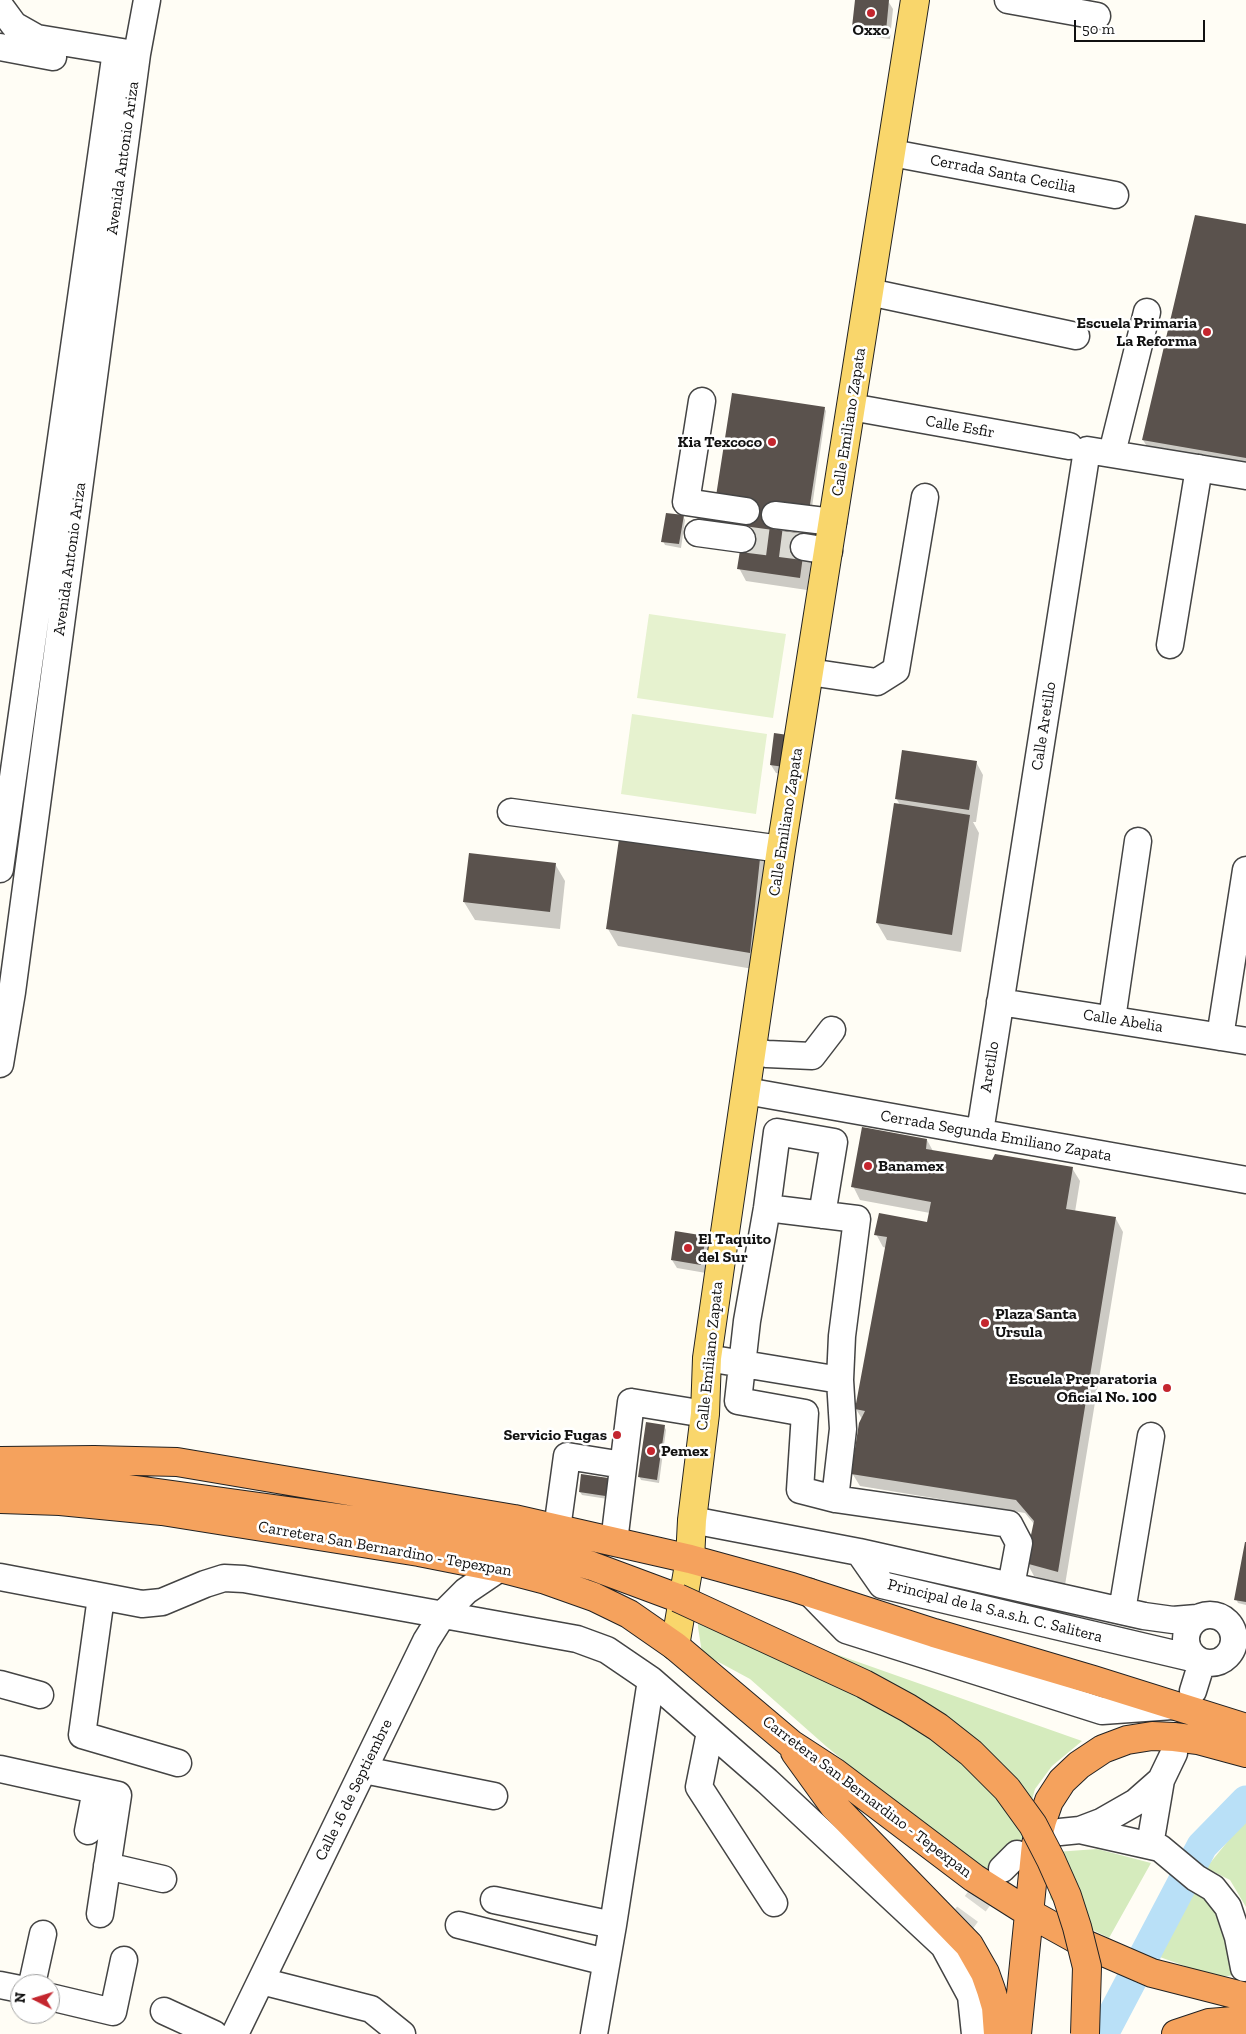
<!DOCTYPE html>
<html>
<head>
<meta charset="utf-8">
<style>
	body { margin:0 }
	#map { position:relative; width:1246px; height:2034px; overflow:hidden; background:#fffdf5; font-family:"Zilla Slab",serif }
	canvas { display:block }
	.north { position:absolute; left:10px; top:1974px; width:50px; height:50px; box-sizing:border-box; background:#fff; border:1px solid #a0a0a0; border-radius:50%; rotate:275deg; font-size:14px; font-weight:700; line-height:20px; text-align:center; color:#111 }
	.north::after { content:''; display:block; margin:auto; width:18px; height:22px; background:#c4262e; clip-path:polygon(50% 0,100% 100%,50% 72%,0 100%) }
	.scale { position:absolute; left:1074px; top:20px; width:131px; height:22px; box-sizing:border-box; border:2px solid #111; border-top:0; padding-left:6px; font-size:15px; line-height:18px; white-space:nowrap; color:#111; -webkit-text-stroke:4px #fff; paint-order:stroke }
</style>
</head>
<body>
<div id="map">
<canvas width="1246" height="2034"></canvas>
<div class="north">N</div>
<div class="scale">50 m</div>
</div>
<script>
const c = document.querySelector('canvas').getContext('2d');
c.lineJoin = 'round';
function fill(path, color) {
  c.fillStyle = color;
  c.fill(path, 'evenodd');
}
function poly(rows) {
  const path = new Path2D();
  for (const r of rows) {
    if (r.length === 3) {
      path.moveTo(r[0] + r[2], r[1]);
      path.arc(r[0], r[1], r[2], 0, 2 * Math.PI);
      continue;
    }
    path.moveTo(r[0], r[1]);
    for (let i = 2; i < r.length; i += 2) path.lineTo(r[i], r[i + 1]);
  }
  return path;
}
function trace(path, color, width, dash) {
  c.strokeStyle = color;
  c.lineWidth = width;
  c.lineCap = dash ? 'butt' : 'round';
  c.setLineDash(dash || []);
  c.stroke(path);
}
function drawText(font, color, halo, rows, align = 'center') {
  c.font = font + ' "Zilla Slab",serif';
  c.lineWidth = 5;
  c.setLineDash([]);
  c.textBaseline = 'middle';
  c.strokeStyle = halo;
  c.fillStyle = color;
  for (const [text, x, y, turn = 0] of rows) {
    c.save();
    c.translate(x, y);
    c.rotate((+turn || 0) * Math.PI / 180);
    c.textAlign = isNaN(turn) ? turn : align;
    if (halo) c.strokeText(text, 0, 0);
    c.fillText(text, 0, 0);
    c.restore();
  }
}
fill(poly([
	[698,1603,728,1607,827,1651,1082,1741,1052,1766,1035,1789,1012,1874,970,1864,827,1747,750,1679,702,1653,698,1627],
	[1246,1819,1246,1907,1230,1880,1206,1868],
	[1097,1849,1151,1863,1109,1938,1065,1916,1050,1898,1052,1873,1056,1852],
	[1192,1887,1206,1898,1234,1946,1238,1963,1233,1975,1218,1978,1157,1956]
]), '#d5ebbd');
fill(poly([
	[649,614,786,634,773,718,637,698],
	[632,714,767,734,756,814,621,794]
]), '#e6f2cf');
fill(poly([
	[856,0,888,1,893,9,890,39,858,35,853,26],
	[1246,226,1246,469,1151,453,1143,440],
	[824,408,826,411,811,514,778,509,775,530,813,548,807,590,746,581,739,568],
	[683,516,685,520,681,548,665,545,663,541],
	[787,736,788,775,776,773,771,765],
	[976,762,983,775,976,822,973,822,979,833,961,952,887,940,877,923,900,805,896,798],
	[760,850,771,867,759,970,618,946,608,929],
	[555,864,565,881,560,929,475,920,464,902],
	[927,1140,933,1151,993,1162,1072,1168,1080,1181,1075,1212,1116,1219,1123,1232,1065,1585,1034,1576,1027,1563,1034,1524,1025,1513,860,1486,852,1473,862,1419,856,1409,886,1248,883,1247,876,1234,928,1224,930,1213,860,1200,853,1186],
	[705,1237,710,1245,706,1273,677,1268,672,1260],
	[664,1426,666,1430,659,1483,641,1480,639,1476],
	[614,1480,614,1500,582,1495,580,1492],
	[1246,1544,1246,1605,1238,1603,1236,1599]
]), '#0003');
trace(poly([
	[1103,2034,1202,1846,1246,1801]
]), '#b9e0f7', 31);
fill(poly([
	[855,0,889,0,886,31,852,27],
	[1195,215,1246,224,1246,458,1142,440],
	[732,393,825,407,809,511,776,506,773,529,806,534,800,578,737,569,748,501,716,496],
	[666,513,684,515,679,544,661,542],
	[774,733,788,735,784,767,770,765],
	[902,750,977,761,969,810,895,799],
	[894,803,970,815,952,935,876,923],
	[620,832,761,849,750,953,606,929],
	[469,853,556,863,550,912,463,902],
	[862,1127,927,1139,926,1149,992,1160,995,1154,1073,1167,1066,1209,1116,1217,1058,1572,1025,1563,1034,1521,1016,1500,851,1474,859,1423,865,1411,855,1409,887,1237,874,1235,879,1213,927,1222,931,1202,851,1187],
	[675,1231,706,1236,701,1265,671,1260],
	[646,1422,665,1425,657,1480,638,1477],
	[581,1474,615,1479,612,1497,579,1492],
	[1245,1542,1246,1542,1246,1602,1234,1600]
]), '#5a524d');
trace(poly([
	[742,539,804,547],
	[952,1935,1001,1869]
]), '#dbdad3', 26, [26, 13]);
const minor = poly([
	[1008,0,1097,16],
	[0,6,14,25,37,38,134,54],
	[0,47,53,57],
	[892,153,1115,195],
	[869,292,1076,336],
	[702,401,686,502,746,511],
	[851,407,1069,446],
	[1112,453,1147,312],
	[775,515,833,522],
	[698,533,742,539],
	[804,547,829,551],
	[1170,645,1199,468],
	[809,672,877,682,896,670,925,497],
	[511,812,781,849],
	[0,869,116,51],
	[1000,1002,1246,1041],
	[1112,1019,1138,841],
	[1220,1037,1246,870],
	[752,1051,767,1054,812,1056,832,1030],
	[0,1064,12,992,137,54,147,0],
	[746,1091,1246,1180],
	[980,1132,1087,450,1246,476],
	[767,1208,857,1219,842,1336,840,1380,843,1429,835,1499],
	[822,1215,834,1142,777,1132,767,1208,747,1321,738,1401,805,1413,800,1490,835,1499,1009,1524,1019,1543,1011,1586],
	[707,1358,840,1380],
	[692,1520,859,1552,882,1585,1196,1659],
	[557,1529,567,1456,623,1465],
	[614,1542,631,1402,705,1414],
	[859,1552,1144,1616,1173,1620,1197,1618],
	[0,1577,142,1604,162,1602,205,1584,224,1578,244,1579,577,1639,607,1650,651,1680,767,1781,944,1946,971,1996,975,2034],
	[809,1592,846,1630,1102,1711,1173,1706],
	[101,1597,82,1735,178,1763],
	[1122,1611,1151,1436],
	[1210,1639,24],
	[0,1684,40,1695],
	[1193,1691,1202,1662],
	[710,1732,699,1787,774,1903],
	[0,1769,118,1795,100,1914],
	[364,1770,494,1796],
	[1080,1830,1160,1848,1196,1878,1213,1888,1228,1907,1238,1937,1244,1968],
	[88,1831,96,1790],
	[1060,1832,1080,1830,1101,1822,1136,1802,1161,1780],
	[1150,1845,1161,1780,1174,1753],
	[107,1866,163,1879],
	[1002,1869,1017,1854],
	[494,1900,613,1925],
	[459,1925,606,1962],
	[261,1981,371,2009,402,2034],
	[32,1984,43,1934],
	[0,1985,20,1989],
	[50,1997,113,2012,124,1960],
	[164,2011,214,2034],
	[235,2034,426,1641,443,1614,466,1591,500,1568],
	[594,2034,613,1925,651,1680]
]);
const major = poly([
	[675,1646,690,1559,692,1520,705,1414,707,1358,723,1246,781,849,915,0]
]);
const highway = poly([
	[0,1461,94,1460,177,1462,514,1519,690,1559,792,1587,934,1633,1093,1680,1246,1728],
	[5,1479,93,1484,433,1531,539,1550,592,1566,678,1598],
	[0,1499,60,1501,162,1511,419,1552,500,1568,546,1580,594,1597,629,1614,675,1646,791,1744,834,1772,974,1878,1031,1914,1085,1944,1152,1973,1246,1997],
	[795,1752,834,1806,969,1945,985,1973,991,1990,996,2007,998,2034],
	[1017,2034,1036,1844,1042,1821,1049,1801,1062,1781,1079,1765,1103,1749,1127,1740,1152,1736,1174,1737,1198,1740,1246,1753],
	[1176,2034,1209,2023,1246,2020]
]);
trace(minor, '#444', 29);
trace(major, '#222', 30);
trace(highway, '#222', 30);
trace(minor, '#fff', 26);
trace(major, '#f9d66b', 28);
trace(highway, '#f5a25d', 28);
const highwayBridge = poly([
	[678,1598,864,1684,908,1708,938,1727,971,1753,1007,1789,1033,1825,1051,1860,1067,1896,1077,1927,1087,1967,1085,2034]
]);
trace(highwayBridge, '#222', 30, []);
trace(highwayBridge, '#f5a25d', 28);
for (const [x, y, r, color] of [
	[871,13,5,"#c4262e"],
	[1207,332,5,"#c4262e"],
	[772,442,5,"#c4262e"],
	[868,1166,5,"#c4262e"],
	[688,1248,5,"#c4262e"],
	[985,1323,5,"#c4262e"],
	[1167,1388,5,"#c4262e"],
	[617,1435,5,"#c4262e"],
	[651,1451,5,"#c4262e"]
]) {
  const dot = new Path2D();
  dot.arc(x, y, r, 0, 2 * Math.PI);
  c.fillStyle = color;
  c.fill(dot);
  trace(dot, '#fff', 2);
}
drawText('bold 16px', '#111', '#fff', [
	["Oxxo",871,30,"center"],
	["Escuela Primaria",1197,323],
	["La Reforma",1197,341],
	["Kia Texcoco",762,442],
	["Banamex",878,1166,"left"],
	["El Taquito",698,1239,"left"],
	["del Sur",698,1257,"left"],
	["Plaza Santa",995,1314,"left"],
	["Ursula",995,1332,"left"],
	["Escuela Preparatoria",1157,1379],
	["Oficial No. 100",1157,1397],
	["Servicio Fugas",607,1435],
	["Pemex",661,1451,"left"]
], 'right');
drawText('16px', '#111', '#fff', [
	["Avenida Antonio Ariza",123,158,-82],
	["Cerrada Santa Cecilia",1003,174,11],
	["Calle Emiliano Zapata",849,422,-81],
	["Calle Esfir",960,427,10],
	["Avenida Antonio Ariza",70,559,-82],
	["Calle Aretillo",1044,726,-81],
	["Calle Emiliano Zapata",786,822,-81],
	["Calle Abelia",1123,1021,9],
	["Aretillo",990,1067,-81],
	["Cerrada Segunda Emiliano Zapata",996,1136,10],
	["Calle Emiliano Zapata",710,1356,-84],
	["Carretera San Bernardino - Tepexpan",385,1549,10],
	["Principal de la S.a.s.h. C. Salitera",995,1611,14],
	["Calle 16 de Septiembre",354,1790,-64],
	["Carretera San Bernardino - Tepexpan",867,1797,37]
]);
</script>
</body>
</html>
